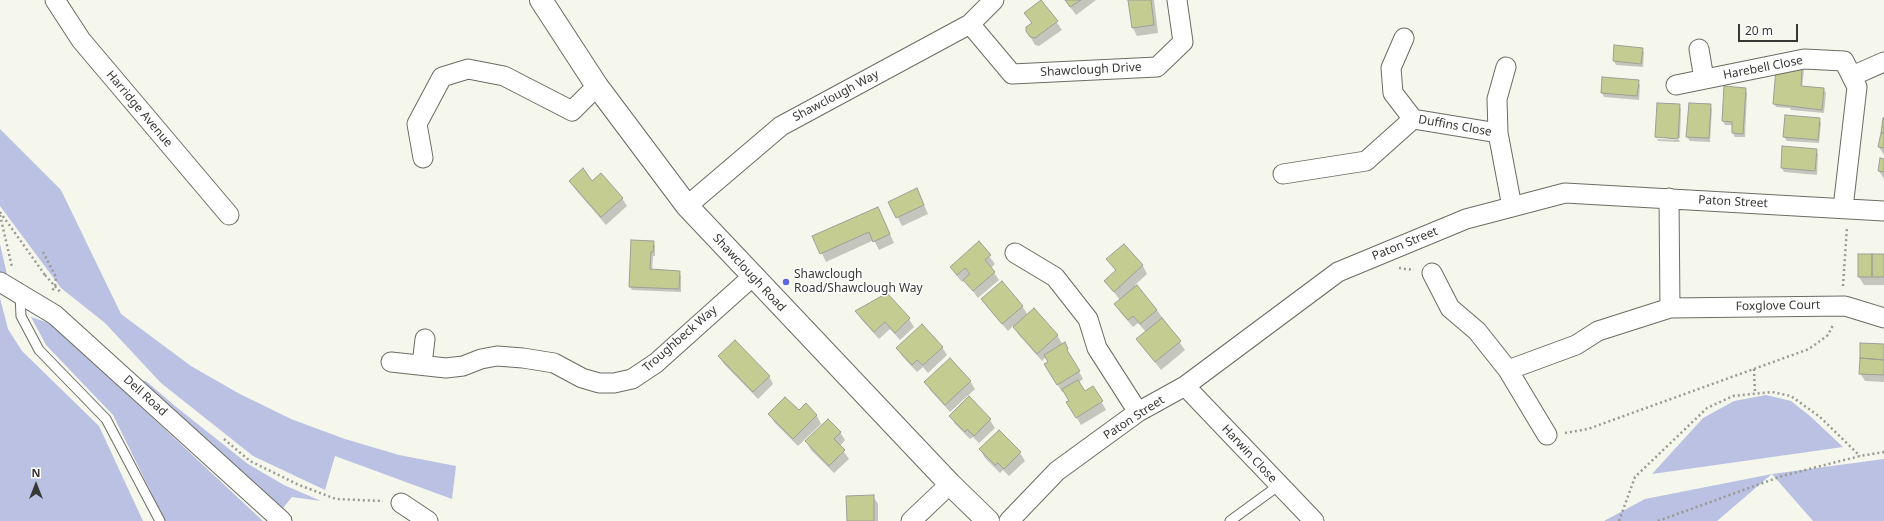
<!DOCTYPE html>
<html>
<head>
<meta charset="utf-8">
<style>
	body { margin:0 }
	#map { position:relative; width:1884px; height:521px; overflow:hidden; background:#f5f7ed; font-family:"Noto Sans",sans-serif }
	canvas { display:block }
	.north { position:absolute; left:16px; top:465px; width:40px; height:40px; -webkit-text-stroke:3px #fff; paint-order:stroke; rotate:0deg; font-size:11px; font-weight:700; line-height:16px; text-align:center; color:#383935 }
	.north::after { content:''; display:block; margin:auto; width:14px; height:18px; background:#383935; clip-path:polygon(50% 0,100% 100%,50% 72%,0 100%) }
	.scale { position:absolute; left:1738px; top:24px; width:60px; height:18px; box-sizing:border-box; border:2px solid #383935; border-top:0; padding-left:5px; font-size:12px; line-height:14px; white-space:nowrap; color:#383935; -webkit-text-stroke:3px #fff; paint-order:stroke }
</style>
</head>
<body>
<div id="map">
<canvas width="1884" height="521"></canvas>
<div class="north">N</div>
<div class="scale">20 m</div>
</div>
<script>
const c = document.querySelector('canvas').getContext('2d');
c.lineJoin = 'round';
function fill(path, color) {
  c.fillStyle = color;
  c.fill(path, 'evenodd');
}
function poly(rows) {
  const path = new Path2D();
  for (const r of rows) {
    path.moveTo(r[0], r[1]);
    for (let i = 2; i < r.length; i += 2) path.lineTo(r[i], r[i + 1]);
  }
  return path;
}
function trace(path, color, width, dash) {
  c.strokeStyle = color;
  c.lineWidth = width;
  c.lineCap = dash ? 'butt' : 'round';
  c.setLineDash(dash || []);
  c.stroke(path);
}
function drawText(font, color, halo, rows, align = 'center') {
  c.font = font + ' "Noto Sans",sans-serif';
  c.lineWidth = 3;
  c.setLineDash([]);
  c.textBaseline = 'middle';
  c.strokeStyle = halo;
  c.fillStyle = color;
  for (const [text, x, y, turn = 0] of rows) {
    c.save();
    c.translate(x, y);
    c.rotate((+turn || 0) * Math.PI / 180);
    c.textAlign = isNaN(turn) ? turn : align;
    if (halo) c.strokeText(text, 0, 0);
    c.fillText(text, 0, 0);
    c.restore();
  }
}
fill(poly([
	[0,129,61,190,121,314,191,366,238,393,291,419,345,439,399,455,456,466,452,499,335,456,325,490,253,456,161,383,105,323,61,288,0,206],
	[0,244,8,279,0,275],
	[0,298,8,329,22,351,99,426,143,521,0,521],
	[31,317,52,324,263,521,165,521,113,415,46,345],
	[140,381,146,381,175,406,248,464,284,485,321,501,292,497,283,508,237,470],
	[1766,395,1791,401,1810,416,1843,447,1652,474,1703,418,1734,401],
	[1884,459,1884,521,1813,521,1772,474,1717,521,1604,521,1645,499,1772,474]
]), '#bac1e2');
fill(poly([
	[1065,0,1096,0,1076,15],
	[1129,0,1154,0,1158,33,1137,36,1133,28],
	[1042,1,1062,30,1039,46,1035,45,1027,31,1032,24,1025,13],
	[1615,46,1642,49,1644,52,1643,67,1616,65,1614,61],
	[1802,67,1804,71,1802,87,1824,89,1826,93,1824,113,1791,110,1790,108,1776,107,1774,103],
	[1603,78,1638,81,1640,85,1639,100,1604,97,1602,93],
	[1745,89,1747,93,1745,137,1735,137,1733,133,1733,125,1725,125,1723,121],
	[1658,104,1679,105,1681,109,1680,138,1657,137,1657,139,1680,140,1679,142,1658,141,1656,137],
	[1710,105,1712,109,1710,142,1690,141,1687,137],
	[1819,119,1821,123,1819,143,1787,141,1784,137],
	[1884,119,1884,155,1879,147],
	[1783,147,1816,150,1818,154,1817,175,1784,172,1782,168],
	[1881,159,1884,160,1884,179,1879,171],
	[583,170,592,182,622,198,627,206,606,225,575,189,570,181],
	[921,198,928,214,902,226,890,202],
	[882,216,894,243,879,250,874,240,826,262,814,237],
	[653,242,655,246,655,256,653,256,652,271,679,272,681,276,681,292,632,290,630,286],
	[979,243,995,264,991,268,999,280,978,298,965,280,962,282,956,275,951,267],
	[1124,246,1143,266,1147,274,1135,285,1157,310,1185,350,1161,370,1137,339,1146,332,1138,323,1133,327,1120,312,1115,304,1120,300,1105,281,1116,272,1108,260],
	[1884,255,1884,285,1864,285,1859,277],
	[887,294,909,319,914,327,900,340,890,329,879,339,861,319,857,312],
	[982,299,1022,306,1028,315,1057,335,1063,345,1064,344,1083,379,1078,383,1084,392,1093,387,1106,410,1081,425,1068,403,1070,400,1064,391,1062,392,1050,372,1049,362,1046,357,1042,361,1019,335,1013,326,1008,331,987,307],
	[1884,345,1884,382,1865,381,1860,373],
	[942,347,947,355,928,373,923,367,917,372,902,356,897,348],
	[719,356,769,376,773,384,758,399,724,364],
	[970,381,975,389,950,412,930,390,925,382],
	[806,405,817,416,821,424,798,446,774,422,770,414,799,411],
	[950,416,990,420,995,428,979,443,973,437,970,439,955,424],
	[999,431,1020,453,1025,461,1009,476,1003,470,1000,473,985,458,980,449],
	[840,432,845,440,840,446,849,459,834,473,811,450,806,441],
	[873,496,878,504,878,521,848,521]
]), '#0003');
const building = poly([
	[1041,0,1058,21,1035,38,1030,37,1026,31,1026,27,1032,23,1024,13,1041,0],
	[1065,0,1081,0,1070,7,1065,0],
	[1128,0,1151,0,1154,25,1132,28,1128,0],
	[1614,45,1643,48,1641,64,1613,61,1614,45],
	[1802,66,1801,86,1824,88,1822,110,1773,104,1776,69,1802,66],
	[1602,77,1639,80,1637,96,1601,93,1602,77],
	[1724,86,1746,88,1743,134,1732,133,1732,122,1722,121,1724,86],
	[1657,103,1680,104,1678,139,1655,137,1657,103],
	[1689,103,1711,104,1709,138,1686,137,1689,103],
	[1785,115,1820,118,1818,140,1783,137,1785,115],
	[1883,118,1884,118,1884,133,1881,133,1883,118],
	[1881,133,1884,133,1884,148,1878,147,1881,133],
	[1782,146,1817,149,1815,171,1781,168,1782,146],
	[1880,158,1884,159,1884,172,1878,171,1880,158],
	[583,168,592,181,601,173,623,198,601,217,569,181,583,168],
	[917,188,924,205,896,218,888,202,917,188],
	[878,207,890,234,873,242,869,232,820,254,812,236,878,207],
	[631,240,654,241,653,252,651,252,650,269,680,271,679,289,629,287,631,240],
	[979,241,991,255,985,260,995,272,973,291,963,280,970,274,965,268,957,275,950,267,979,241],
	[1124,244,1143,265,1114,292,1104,281,1116,270,1106,259,1124,244],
	[1858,254,1872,254,1872,277,1858,277,1858,254],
	[1872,254,1884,254,1884,277,1872,277,1872,254],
	[1002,281,1023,306,1002,324,981,299,1002,281],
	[1137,285,1157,310,1140,324,1133,316,1128,320,1114,304,1137,285],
	[887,293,910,318,895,333,885,322,874,332,855,311,887,293],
	[1034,308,1058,335,1037,354,1013,327,1034,308],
	[1162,318,1181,341,1155,362,1136,339,1162,318],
	[922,324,943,347,923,365,917,360,912,365,896,348,922,324],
	[735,340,770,376,753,392,718,356,735,340],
	[1065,342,1068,349,1067,350,1080,371,1057,385,1044,364,1048,362,1044,355,1065,342],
	[1860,343,1884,344,1884,360,1860,358,1860,343],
	[950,358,971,381,945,405,924,382,950,358],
	[1860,358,1884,360,1884,375,1859,374,1860,358],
	[1078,380,1085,391,1093,386,1103,401,1076,418,1066,402,1069,401,1062,389,1078,380],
	[969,396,991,419,974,436,967,429,965,432,949,416,969,396],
	[785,397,799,410,806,403,817,415,793,439,768,414,785,397],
	[828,419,841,432,834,439,845,450,829,466,805,441,828,419],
	[999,430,1021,452,1004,469,998,463,995,465,979,449,999,430],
	[874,495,874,521,847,521,846,496,874,495]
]);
fill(building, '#c5cc91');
trace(building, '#9e9f96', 1);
const lane = poly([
	[20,294,21,316,39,350,106,419,160,521],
	[1230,521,1278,486]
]);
const street = poly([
	[55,0,81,40,229,215],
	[970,24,1012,74,1157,67,1183,42,1177,0],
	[1404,38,1391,68,1393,93,1413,119],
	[1699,49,1704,79],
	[1852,76,1884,62],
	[1676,85,1804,59,1844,61,1857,87,1843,208],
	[1498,133,1497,99,1506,67],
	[423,158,417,124,442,77,468,69,504,76,572,111,597,86],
	[1283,174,1366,161,1413,119,1498,133,1512,207],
	[1669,198,1670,308],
	[687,206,781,126,970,24,994,0],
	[1015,253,1055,277,1088,319,1097,348,1138,412],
	[1432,273,1450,308,1477,331,1508,370,1547,435],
	[0,282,55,315,282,521],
	[391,362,446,368,463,366,481,359,497,356,523,358,554,363,582,378,599,383,614,383,632,379,656,363,752,277],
	[422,365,425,339],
	[1508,370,1576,345,1598,331,1670,308,1845,306,1884,318],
	[1185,386,1314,521],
	[401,503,428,521],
	[911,521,950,484],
	[1009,521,1057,471,1138,412,1185,386,1338,272,1466,219,1565,193,1884,211]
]);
const secondary = poly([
	[541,0,597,86,687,206,950,484,988,521]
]);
trace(lane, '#6b6c64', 11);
trace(street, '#6b6c64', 21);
trace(secondary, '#6b6c64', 24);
trace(poly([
	[0,212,45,275],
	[0,215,12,267],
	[43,252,56,277,55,286,52,291],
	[1399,268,1414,270],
	[1843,286,1847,227],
	[1754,369,1755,393],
	[1565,433,1588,429,1809,349,1828,335,1833,325],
	[224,439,250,461,299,485,336,499,383,501],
	[1619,521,1635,477,1707,408,1733,396,1772,392,1791,396,1820,417,1860,456],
	[1658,521,1782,476,1860,456,1884,452]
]), '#999a93', 2.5, [2, 3]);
trace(lane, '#fff', 9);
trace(street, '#fff', 19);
trace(secondary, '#fff', 22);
trace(poly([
	[45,275,61,293]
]), '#999a93', 2.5, [2, 3]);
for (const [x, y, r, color] of [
	[786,282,4,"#5d68e0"]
]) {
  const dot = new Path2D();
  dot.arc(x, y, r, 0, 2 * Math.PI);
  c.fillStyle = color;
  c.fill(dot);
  trace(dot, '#fff', 1.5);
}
drawText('12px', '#383935', '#fff', [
	["Harebell Close",1763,68,-11],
	["Shawclough Drive",1091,70,-3],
	["Shawclough Way",836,96,-28],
	["Harridge Avenue",139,109,50],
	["Duffins Close",1455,126,10],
	["Paton Street",1733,202,3],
	["Paton Street",1405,244,-22],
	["Shawclough Road",749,273,47],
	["Foxglove Court",1778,306,-1],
	["Troughbeck Way",680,339,-41],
	["Dell Road",145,396,42],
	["Paton Street",1134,418,-33],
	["Harwin Close",1249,454,47]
]);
drawText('12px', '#383935', '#fff', [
	["Shawclough",794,275],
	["Road/Shawclough Way",794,289]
], 'left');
</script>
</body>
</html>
